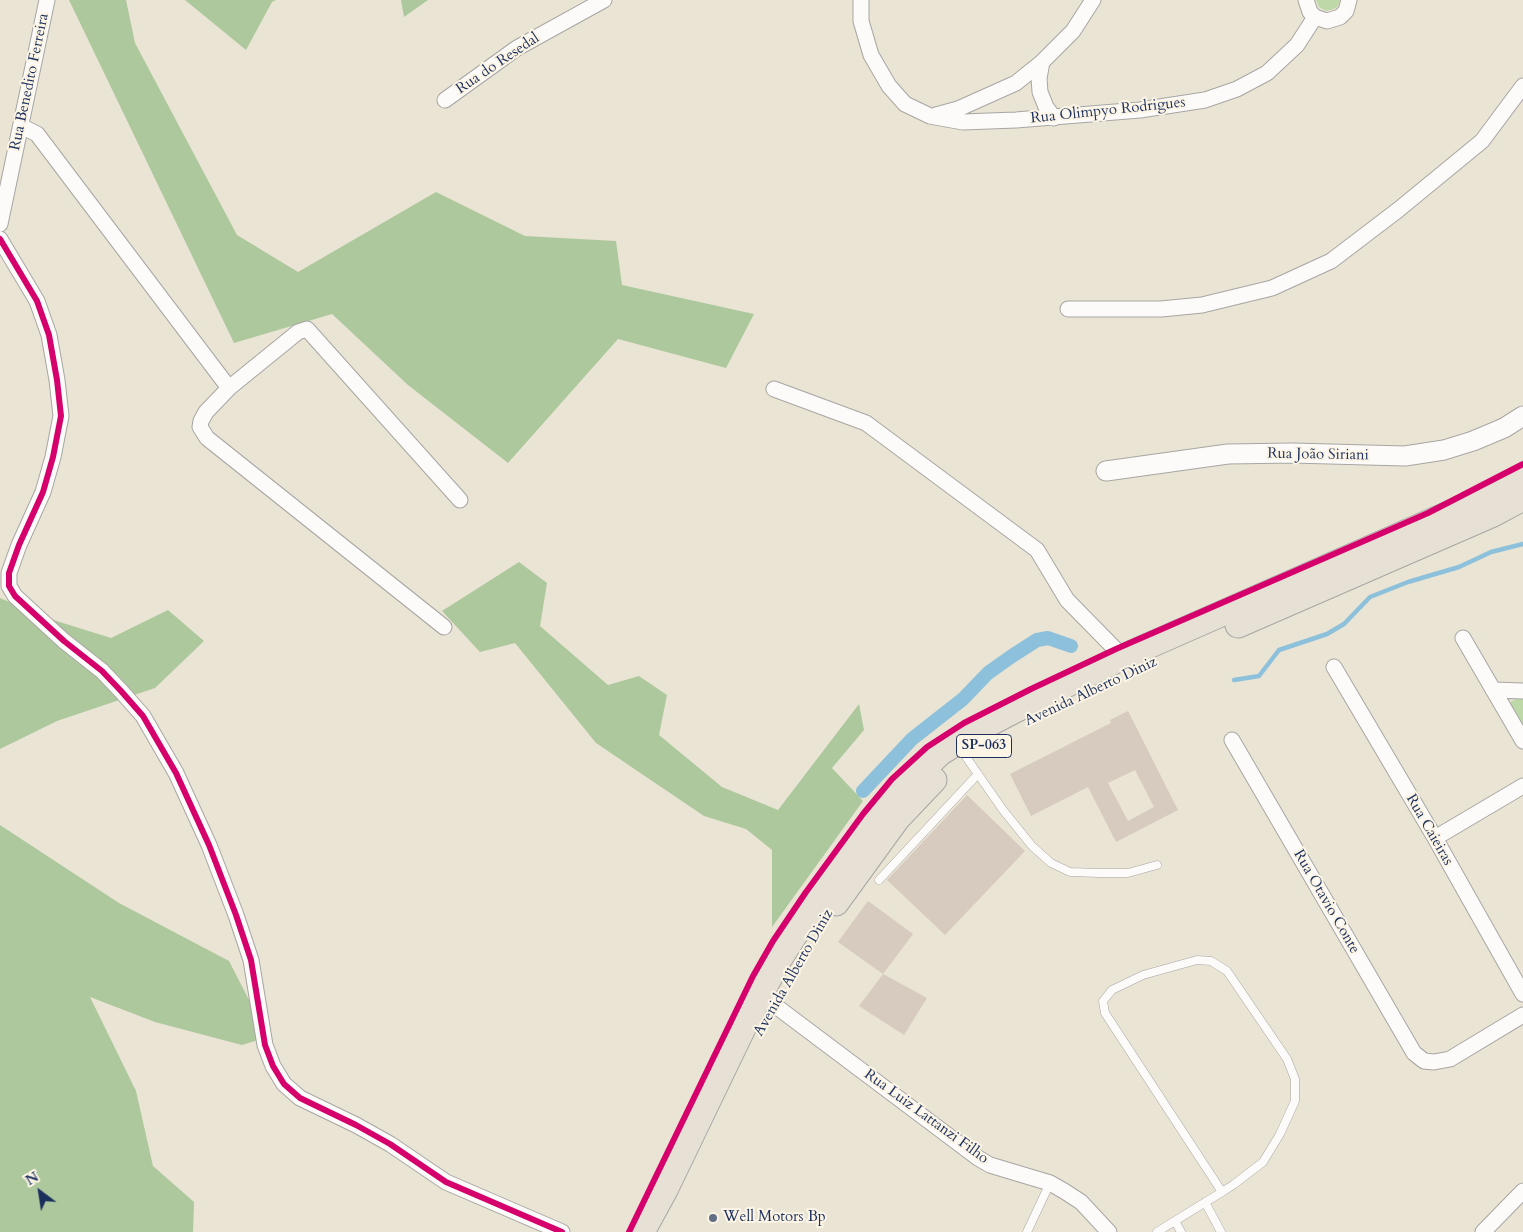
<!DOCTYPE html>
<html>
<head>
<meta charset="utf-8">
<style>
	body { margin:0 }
	#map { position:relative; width:1523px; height:1232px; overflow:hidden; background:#eae4d4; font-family:Cardo,serif }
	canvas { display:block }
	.north { position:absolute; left:15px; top:1167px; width:50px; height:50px; -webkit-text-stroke:4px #fcf5e5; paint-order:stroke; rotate:329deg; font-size:14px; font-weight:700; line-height:20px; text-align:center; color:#1b2f5e }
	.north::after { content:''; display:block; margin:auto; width:18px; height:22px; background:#1b2f5e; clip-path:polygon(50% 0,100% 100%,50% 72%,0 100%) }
</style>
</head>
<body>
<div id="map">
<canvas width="1523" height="1232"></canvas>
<div class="north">N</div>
</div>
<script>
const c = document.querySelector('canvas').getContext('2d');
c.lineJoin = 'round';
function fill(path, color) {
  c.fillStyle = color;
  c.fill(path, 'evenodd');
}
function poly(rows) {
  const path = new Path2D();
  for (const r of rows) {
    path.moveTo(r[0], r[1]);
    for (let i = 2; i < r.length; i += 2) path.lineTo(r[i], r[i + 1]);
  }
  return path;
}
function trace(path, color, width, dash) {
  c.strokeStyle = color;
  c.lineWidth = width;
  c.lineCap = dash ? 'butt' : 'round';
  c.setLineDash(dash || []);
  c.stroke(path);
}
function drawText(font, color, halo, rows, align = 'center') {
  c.font = font + ' Cardo,serif';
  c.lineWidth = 4;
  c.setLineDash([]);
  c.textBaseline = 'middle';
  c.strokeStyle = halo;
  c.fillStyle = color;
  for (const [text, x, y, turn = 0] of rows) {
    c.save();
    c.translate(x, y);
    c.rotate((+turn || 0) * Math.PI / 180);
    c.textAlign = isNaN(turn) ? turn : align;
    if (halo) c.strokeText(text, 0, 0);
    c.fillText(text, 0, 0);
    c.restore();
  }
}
fill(poly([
	[1316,0,1340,0,1338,6,1334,9,1326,11,1319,7],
	[1520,697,1523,697,1523,733,1507,707,1512,701]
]), '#bed9a7');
fill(poly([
	[69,0,126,0,135,43,237,235,298,272,436,192,525,236,616,241,622,285,754,314,726,368,618,339,508,463,408,385,332,314,234,343],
	[185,0,276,0,272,2,246,50],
	[401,0,428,0,404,17],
	[519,562,547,583,540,626,608,685,639,676,667,695,659,735,722,787,778,810,859,704,864,730,832,768,863,801,772,927,772,850,746,829,704,816,596,743,515,643,480,652,442,611],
	[0,598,47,618,111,638,168,610,204,641,155,688,57,721,0,749],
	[0,825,119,903,229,961,268,1037,242,1045,155,1022,90,997,136,1091,153,1166,194,1202,193,1232,0,1232]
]), '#adc89d');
trace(poly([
	[1234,680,1259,676,1279,650,1327,634,1344,624,1370,597,1408,582,1459,567,1491,552,1523,544]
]), '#8dc0db', 4.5);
trace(poly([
	[863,791,912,739,963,699,988,673,1012,656,1037,640,1048,638,1071,646]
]), '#8dc0db', 14);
fill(poly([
	[1128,711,1178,810,1116,842,1088,787,1031,816,1010,774,1111,723,1110,720],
	[1135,770,1154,807,1128,821,1108,783],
	[967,795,1025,851,945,935,887,880],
	[868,901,913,934,883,974,838,942],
	[883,974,927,998,904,1035,859,1006]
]), '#d7cabf');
const service = poly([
	[966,757,1003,810,1032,846,1051,863,1070,872,1100,873,1128,873,1157,865],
	[879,880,978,774],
	[1205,1202,1221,1232],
	[1175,1221,1181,1232],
	[1027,1232,1050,1183],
	[1157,1232,1222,1192,1233,1185,1263,1162,1280,1134,1295,1101,1295,1079,1287,1059,1227,971,1211,961,1197,960,1143,975,1112,990,1103,1001,1105,1013,1222,1192]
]);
const minor = poly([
	[861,0,861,21,871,55,889,86,905,104,930,116,963,122,1016,120,1140,110,1205,100,1237,89,1267,73,1297,45,1315,17],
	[1306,0,1310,12,1315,17,1327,21,1340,17,1346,11,1349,0],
	[1042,62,1039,78,1040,92,1046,107,1054,118],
	[445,100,517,48,604,0],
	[936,115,958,109,1016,83,1042,62,1073,31,1093,0],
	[21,126,37,134,229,388],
	[0,224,47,0],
	[0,239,37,301,49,335,57,380,61,416,53,457,43,492,19,545,9,573,9,586,15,596,64,641,102,671,121,691,143,716,176,773,209,845,236,915,251,960,265,1045,273,1066,284,1084,300,1098,356,1125,390,1144,446,1182,562,1232],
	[1068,309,1161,309,1202,305,1272,288,1331,261,1398,210,1482,141,1523,86],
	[774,389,866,423,1037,550,1067,600,1123,657],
	[444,627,207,438,200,427,201,421,206,412,229,388,298,332,307,329,460,500],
	[1463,638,1523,741],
	[1334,667,1435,838,1523,994],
	[1493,690,1523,691],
	[1232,740,1414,1053,1424,1061,1434,1062,1450,1059,1523,1015],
	[1435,838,1523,786],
	[773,1004,978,1158,990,1165,1050,1183,1064,1191,1081,1202,1109,1232],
	[1483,1232,1523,1191]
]);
const tertiary = poly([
	[1106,471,1228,454,1292,453,1405,456,1444,450,1473,441,1504,428,1523,416]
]);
const primary = poly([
	[1238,625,1493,514,1523,498],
	[836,903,897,819,934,780],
	[642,1232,665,1190,745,1024,780,958,819,897,859,839,890,801,940,753,973,732,1025,705,1123,657,1471,504,1523,479]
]);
trace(service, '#a7a6a3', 9);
trace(minor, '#a7a6a3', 17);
trace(tertiary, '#a7a6a3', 21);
trace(primary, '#a7a6a3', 27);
trace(service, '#fcfbf9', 8);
trace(minor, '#fcfbf9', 15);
trace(tertiary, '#fcfbf9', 19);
trace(primary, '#e7e1d5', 25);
trace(poly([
	[0,239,37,301,49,335,57,380,61,416,53,457,43,492,19,545,9,573,9,586,15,596,64,641,102,671,121,691,143,716,176,773,209,845,236,915,251,960,265,1045,273,1066,284,1084,300,1098,356,1125,390,1144,446,1182,562,1232],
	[629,1232,753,976,773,941,806,892,863,814,892,779,927,747,964,723,1031,689,1116,649,1428,513,1523,464]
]), '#d6006c', 6);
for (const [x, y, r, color] of [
	[713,1218,5,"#636e87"]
]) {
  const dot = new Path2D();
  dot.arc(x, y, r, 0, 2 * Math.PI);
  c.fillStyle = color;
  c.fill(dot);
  trace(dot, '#fcf5e5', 2);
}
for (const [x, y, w] of [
	[984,746,55]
]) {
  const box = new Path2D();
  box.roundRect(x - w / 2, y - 11.5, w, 23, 4);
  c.fillStyle = '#fcf5e5';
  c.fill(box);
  trace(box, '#1b2f5e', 1);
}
drawText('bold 14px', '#1b2f5e', null, [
	["SP-063",984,746]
]);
drawText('15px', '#1b2f5e', '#fcf5e5', [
	["Rua do Resedal",498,64,-34],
	["Rua Benedito Ferreira",30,82,-78],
	["Rua Olimpyo Rodrigues",1108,111,-6],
	["Rua João Siriani",1318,455,1],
	["Avenida Alberto Diniz",1091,692,-25],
	["Rua Caieiras",1429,830,60],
	["Rua Otavio Conte",1326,902,60],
	["Avenida Alberto Diniz",794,973,-60],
	["Rua Luiz Lattanzi Filho",926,1117,36]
]);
drawText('15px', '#1b2f5e', '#fcf5e5', [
	["Well Motors Bp",723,1218]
], 'left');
</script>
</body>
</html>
